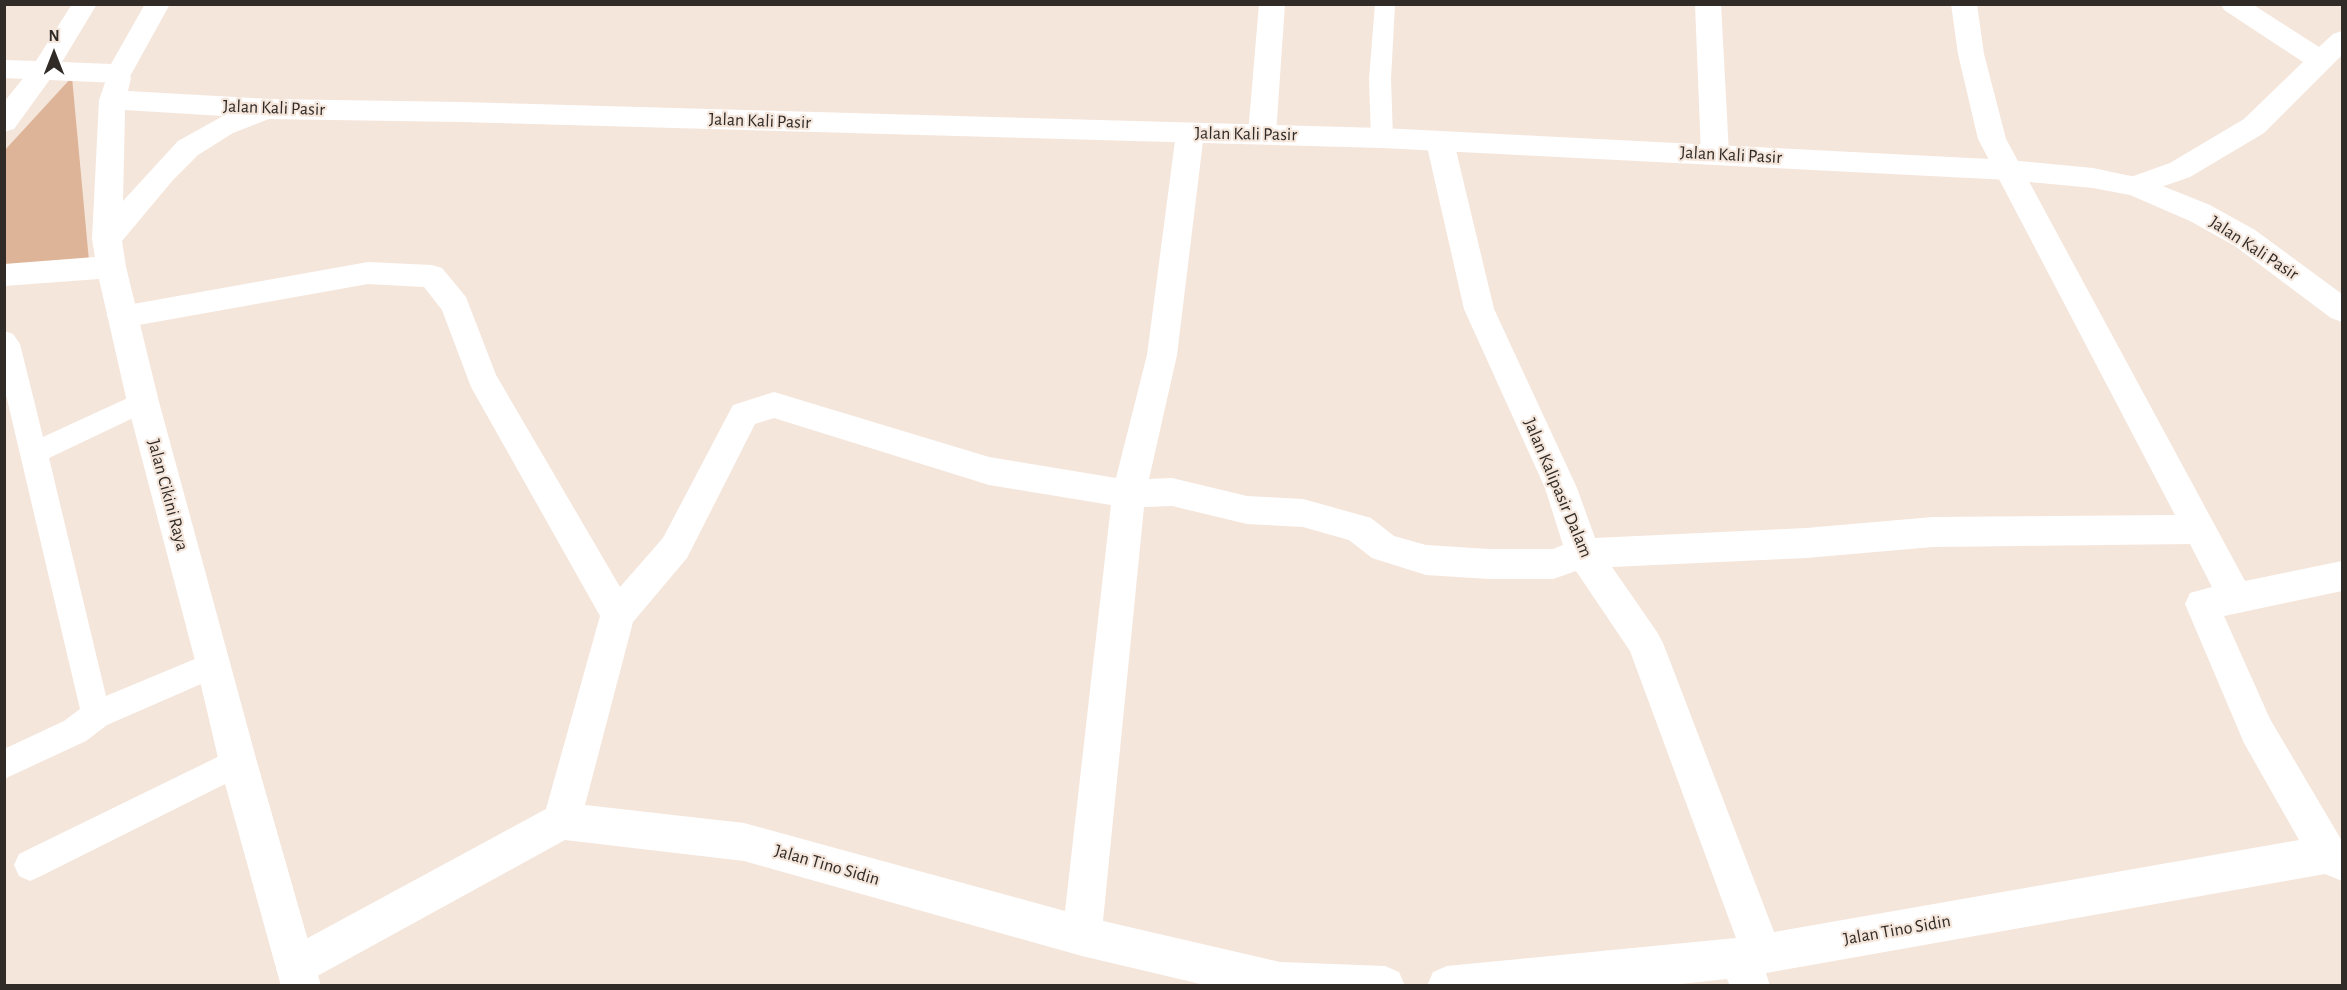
<!DOCTYPE html>
<html>
<head>
<meta charset="utf-8">
<style>
	body { margin:0 }
	#map { position:relative; width:2347px; height:990px; overflow:hidden; background:#f5e6dc; font-family:"Alegreya Sans",sans-serif }
	canvas { display:block }
	.frame { position:absolute; inset:0; border:6px solid #302b27; pointer-events:none }
	.north { position:absolute; left:24px; top:24px; width:60px; height:60px; -webkit-text-stroke:4px #f5e6dc; paint-order:stroke; rotate:0deg; font-size:16px; font-weight:700; line-height:24px; text-align:center; color:#302b27 }
	.north::after { content:''; display:block; margin:auto; width:21px; height:27px; background:#302b27; clip-path:polygon(50% 0,100% 100%,50% 72%,0 100%) }
</style>
</head>
<body>
<div id="map">
<canvas width="2347" height="990"></canvas>
<div class="frame"></div>
<div class="north">N</div>
</div>
<script>
const c = document.querySelector('canvas').getContext('2d');
c.lineJoin = 'round';
function fill(path, color) {
  c.fillStyle = color;
  c.fill(path, 'evenodd');
}
function poly(rows) {
  const path = new Path2D();
  for (const r of rows) {
    path.moveTo(r[0], r[1]);
    for (let i = 2; i < r.length; i += 2) path.lineTo(r[i], r[i + 1]);
  }
  return path;
}
function drawText(font, color, halo, rows, align = 'center') {
  c.font = font + ' "Alegreya Sans",sans-serif';
  c.lineWidth = 4.5;
  c.setLineDash([]);
  c.textBaseline = 'middle';
  c.strokeStyle = halo;
  c.fillStyle = color;
  for (const [text, x, y, turn = 0] of rows) {
    c.save();
    c.translate(x, y);
    c.rotate((+turn || 0) * Math.PI / 180);
    c.textAlign = isNaN(turn) ? turn : align;
    if (halo) c.strokeText(text, 0, 0);
    c.fillText(text, 0, 0);
    c.restore();
  }
}
fill(poly([
	[72,77,89,261,5,269,4,151]
]), '#deb498');
fill(poly([
	[1375,4,1395,4,1391,79,1393,138,1390,144,1382,146,1374,144,1371,138,1369,79,1375,4],
	[4,331,13,334,20,344,43,437,143,391,152,395,156,402,152,409,49,458,106,696,214,651,224,654,229,664,224,674,107,725,86,741,4,779,4,749,64,721,80,709,4,386,4,331],
	[238,747,249,752,253,762,249,772,41,876,30,881,19,876,14,865,19,854,238,747]
]), '#fff');
fill(poly([
	[1259,4,1285,4,1276,134,1272,141,1262,144,1252,141,1248,134,1259,4],
	[1695,4,1721,4,1729,154,1725,161,1715,164,1705,161,1701,154,1695,4],
	[1951,4,1977,4,1984,54,2006,139,2245,581,2342,561,2342,591,2224,616,2270,719,2342,841,2342,881,2325,874,1766,973,1770,986,1730,986,1727,979,1662,986,1427,986,1433,972,1447,966,1736,938,1630,651,1576,571,1553,579,1489,579,1426,575,1372,558,1349,540,1303,527,1247,524,1172,506,1144,507,1103,921,1280,962,1385,966,1399,972,1405,986,1209,986,1082,956,744,861,565,840,310,980,297,986,282,980,276,966,282,952,546,809,600,616,471,387,442,310,424,287,368,284,122,328,111,324,107,316,111,308,368,262,432,265,442,268,466,297,496,375,620,587,663,538,733,405,774,392,989,457,1116,478,1147,355,1176,133,1180,126,1190,123,1200,126,1204,133,1177,355,1149,479,1172,478,1247,496,1303,499,1371,518,1394,536,1426,545,1489,549,1553,549,1563,545,1545,488,1464,309,1426,142,1430,135,1440,132,1450,135,1454,142,1494,309,1577,488,1595,538,1806,528,1933,517,2175,515,1978,139,1958,54,1951,4],
	[774,418,989,485,1111,505,1065,911,744,823,585,805,633,622,687,558,755,424,774,418],
	[2190,544,2212,587,2190,593,2185,604,2244,743,2299,840,1774,932,1663,643,1657,632,1612,567,1806,558,1933,547,2190,544],
	[2221,4,2252,4,2319,47,2333,34,2342,31,2342,55,2264,133,2190,177,2135,196,2125,193,2121,186,2125,179,2170,163,2244,119,2303,62,2224,10,2221,4]
]), '#fff');
fill(poly([
	[43,62,52,65,56,71,14,129,4,132,4,102,34,65,43,62],
	[118,69,127,71,131,78,128,91,270,99,462,102,1382,128,2009,160,2093,168,2145,179,2210,205,2255,230,2342,294,2342,322,2331,318,2235,246,2190,221,2130,195,2093,188,2009,180,1382,148,462,122,269,119,233,133,198,155,173,180,122,241,126,267,159,402,257,762,321,986,281,986,219,762,196,664,127,402,99,279,4,286,4,264,95,257,92,239,99,100,109,71,118,69],
	[125,110,223,116,178,141,123,201,125,110]
]), '#fff');
fill(poly([
	[72,4,97,4,62,62,111,64,145,4,170,4,128,80,119,83,4,78,4,60,36,61,72,4]
]), '#fff');
drawText('18px', '#302b27', '#f5e6dc', [
	["Jalan Kali Pasir",274,108,2],
	["Jalan Kali Pasir",760,121,2],
	["Jalan Kali Pasir",1246,134,1],
	["Jalan Kali Pasir",1731,155,3],
	["Jalan Kali Pasir",2254,248,33],
	["Jalan Kalipasir Dalam",1558,488,67],
	["Jalan Cikini Raya",168,495,75],
	["Jalan Tino Sidin",827,865,16],
	["Jalan Tino Sidin",1897,930,-10]
]);
</script>
</body>
</html>
